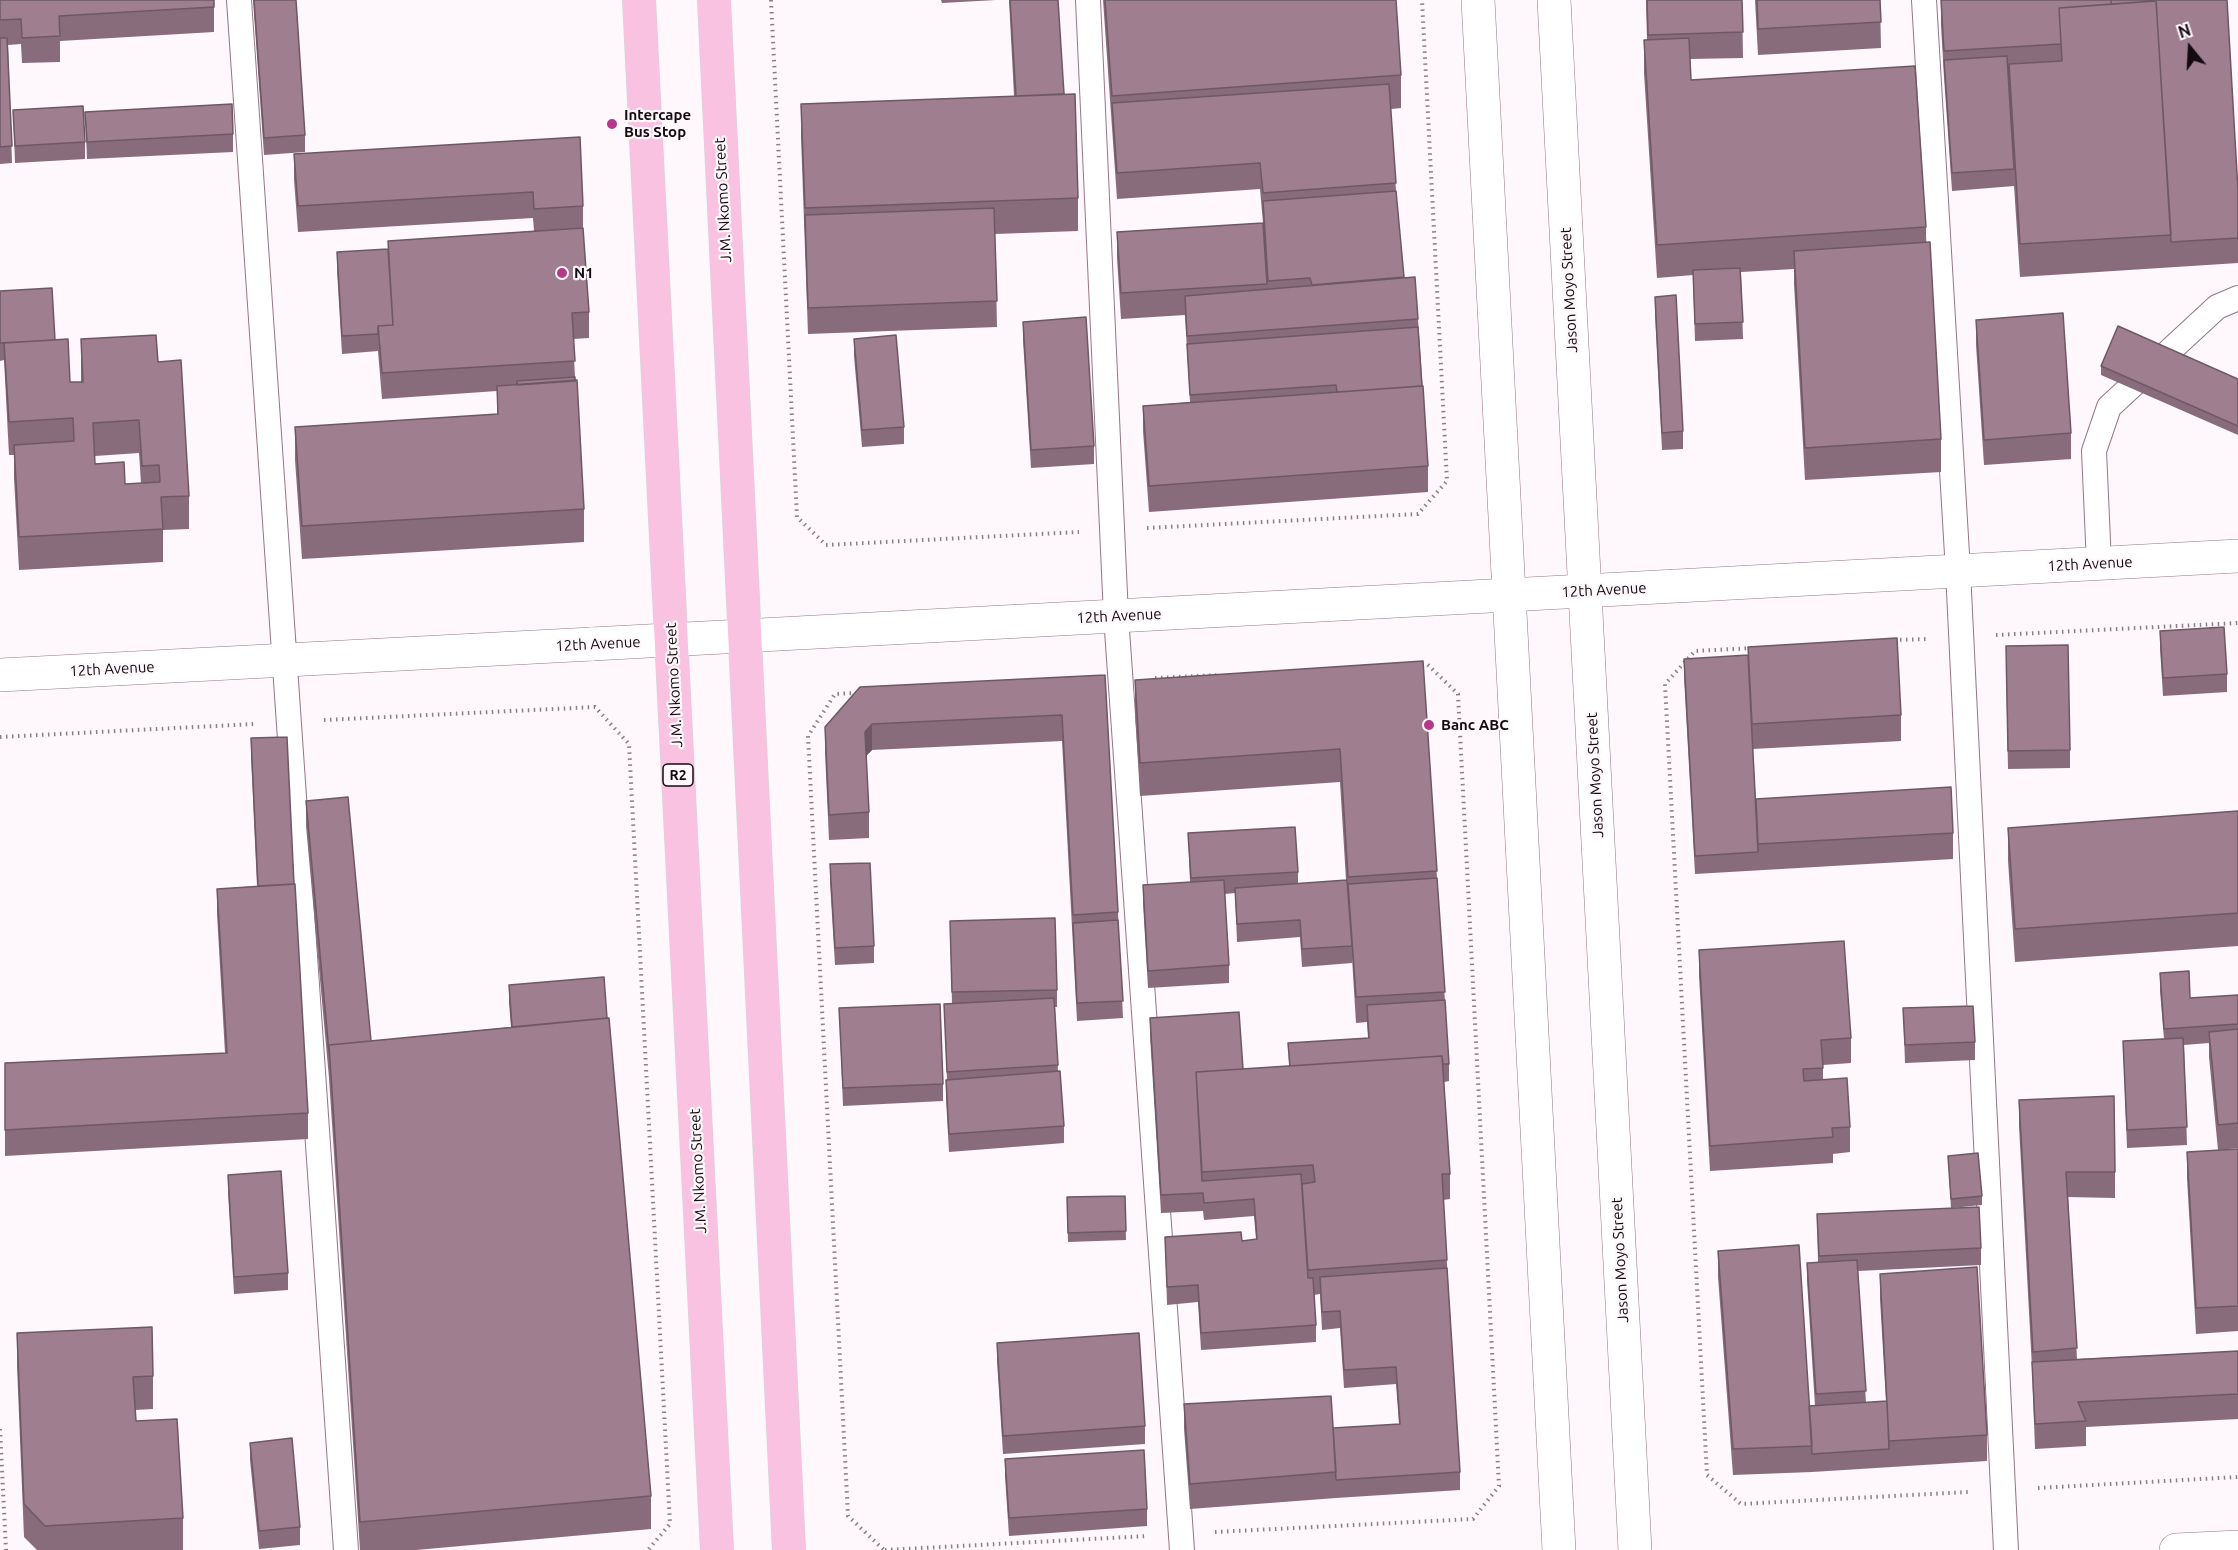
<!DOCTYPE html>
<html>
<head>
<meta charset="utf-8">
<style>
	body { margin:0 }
	#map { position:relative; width:2238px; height:1550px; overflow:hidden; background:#fef7fb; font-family:Ubuntu,sans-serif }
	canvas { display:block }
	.north { position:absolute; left:2160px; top:18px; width:60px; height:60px; -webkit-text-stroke:4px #fef7fb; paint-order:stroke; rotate:342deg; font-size:16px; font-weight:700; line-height:24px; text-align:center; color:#150a10 }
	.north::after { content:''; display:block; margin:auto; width:21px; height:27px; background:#150a10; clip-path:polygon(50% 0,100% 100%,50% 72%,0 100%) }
</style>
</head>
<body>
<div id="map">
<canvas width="2238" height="1550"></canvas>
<div class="north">N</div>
</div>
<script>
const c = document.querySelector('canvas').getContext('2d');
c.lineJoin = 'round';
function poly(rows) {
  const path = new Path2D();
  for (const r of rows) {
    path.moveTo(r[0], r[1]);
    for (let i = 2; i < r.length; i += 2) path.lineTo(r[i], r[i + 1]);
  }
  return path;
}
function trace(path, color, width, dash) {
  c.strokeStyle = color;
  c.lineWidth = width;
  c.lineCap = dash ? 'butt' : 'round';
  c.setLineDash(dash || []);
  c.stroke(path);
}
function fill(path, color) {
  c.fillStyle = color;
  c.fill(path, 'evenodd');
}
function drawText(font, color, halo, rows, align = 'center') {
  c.font = font + ' Ubuntu,sans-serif';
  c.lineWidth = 4.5;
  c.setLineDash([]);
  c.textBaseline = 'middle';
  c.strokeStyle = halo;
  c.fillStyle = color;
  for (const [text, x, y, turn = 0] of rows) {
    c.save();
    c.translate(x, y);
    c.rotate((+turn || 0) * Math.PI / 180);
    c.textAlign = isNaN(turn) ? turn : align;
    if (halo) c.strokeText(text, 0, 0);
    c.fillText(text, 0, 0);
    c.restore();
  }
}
const service = poly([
	[239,0,346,1550],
	[1088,0,1116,616,1182,1550],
	[1924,0,1958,571,2006,1550],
	[2099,564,2094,451,2109,407,2217,307,2238,298]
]);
const minor = poly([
	[1478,0,1559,1550],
	[1554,0,1635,1550]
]);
const tertiary = poly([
	[0,675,592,644],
	[2176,1550,2238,1547]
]);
const secondary = poly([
	[592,644,2238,556]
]);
const trunk = poly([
	[639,0,717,1550],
	[714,0,789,1550]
]);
trace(service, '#957687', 26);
trace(minor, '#957687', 34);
trace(tertiary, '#957687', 34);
trace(secondary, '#957687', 34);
trace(trunk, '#d5d3d4', 34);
trace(poly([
	[771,0,797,517,826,545,1079,532],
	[1147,528,1418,514,1447,481,1422,0],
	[1996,635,2238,623],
	[1894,640,1929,639],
	[1752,648,1695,651,1665,684,1707,1475,1741,1504,1968,1492],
	[1155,678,1220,675],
	[857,693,835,694,808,736,848,1516,884,1550],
	[324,720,595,707,629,744,670,1524,648,1550],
	[0,737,254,724],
	[0,1429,6,1550],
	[2038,1488,2238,1477],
	[1215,1532,1473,1519,1499,1486,1458,694,1427,664,1419,665],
	[885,1550,1148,1536]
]), '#898085', 4, [1.5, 4.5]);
trace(service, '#fff', 24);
trace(minor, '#fff', 33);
trace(tertiary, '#fff', 33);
trace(secondary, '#fff', 33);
trace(trunk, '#f8c2e0', 33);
fill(poly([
	[0,0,214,0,214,32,60,41,60,62,22,63,21,44,8,45,12,163,0,164],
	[253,0,296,0,305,135,305,152,264,155],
	[941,0,996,0,942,3],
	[1009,0,1058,0,1064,94,1078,198,1078,231,995,234,997,327,808,334,801,137,801,104,1014,96],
	[1103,0,1396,0,1401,75,1401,108,1391,109,1396,191,1404,278,1418,319,1428,466,1428,492,1149,512,1143,431,1143,406,1190,402,1185,315,1121,319,1117,258,1117,232,1263,223,1260,189,1117,199],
	[1646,0,1742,0,1743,58,1690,59,1691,80,1926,227,1926,242,1941,439,1941,472,1805,480,1794,284,1794,269,1741,272,1743,339,1695,341,1693,275,1657,278,1644,73,1644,40,1647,40],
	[1755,0,1880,0,1881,48,1758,55],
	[1941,0,2227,0,2238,191,2238,263,2020,277,2014,186,1952,191,1944,77,1941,25],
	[13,110,85,142,85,159,15,163],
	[85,112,233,134,233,152,87,159],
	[580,137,583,206,583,228,589,312,589,338,573,339,575,377,584,509,584,542,302,559,295,460,295,427,497,414,497,391,382,399,378,351,342,354,337,270,337,252,388,249,388,241,534,231,533,218,298,232,294,180,294,154],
	[0,291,55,340,70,382,81,382,81,339,158,362,189,496,189,529,163,530,163,562,19,570,14,478,14,455,9,455,4,360,0,361],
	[139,453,141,483,125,484,95,464,95,456],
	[1655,297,1683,431,1683,449,1662,450,1655,315],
	[1976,320,2071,433,2071,459,1984,465,1976,345],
	[1023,322,1094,446,1094,464,1031,468,1023,340],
	[854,339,904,427,904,444,862,447,854,356],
	[2101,366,2238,379,2238,435,2101,375],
	[2160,631,2227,674,2227,692,2163,696,2160,648],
	[1684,659,1901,715,1901,741,1753,749,1756,805,1953,833,1953,859,1695,874,1684,677],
	[1423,661,1449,1064,1449,1081,1444,1082,1450,1174,1450,1199,1443,1200,1460,1472,1460,1490,1336,1498,1190,1509,1184,1429,1184,1404,1333,1428,1399,1424,1396,1384,1344,1388,1340,1328,1322,1330,1320,1294,1314,1295,1316,1325,1316,1342,1201,1350,1198,1302,1167,1305,1165,1237,1242,1241,1256,1239,1254,1216,1204,1220,1203,1211,1161,1213,1150,1036,1150,1018,1243,1069,1289,1066,1288,1043,1368,1038,1367,1022,1356,1023,1352,958,1352,963,1302,967,1300,937,1237,942,1235,893,1225,894,1229,965,1229,983,1148,988,1143,903,1143,885,1190,882,1188,833,1298,872,1298,884,1346,880,1340,782,1140,796,1135,713,1135,680],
	[2006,664,2070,750,2070,768,2008,769],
	[1105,675,1118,912,1123,1018,1077,1021,1062,741,872,750,866,756,869,812,869,838,829,840,825,752,825,727],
	[251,738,294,884,308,1113,308,1139,5,1156,5,1063,225,1053,217,914,217,889,257,886,251,756],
	[306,801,371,1041,511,1027,509,1003,509,985,651,1496,651,1529,416,1550,360,1550,329,1078,306,826],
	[2238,811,2238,946,2015,962,2008,861,2008,828],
	[830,864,874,946,874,963,835,965,830,882],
	[950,921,1057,990,1057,1007,1055,1007,1058,1071,1064,1126,1064,1143,949,1152,946,1098,946,1080,947,1080,944,1004,952,1004],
	[1699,950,1851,1038,1851,1063,1823,1065,1823,1080,1850,1127,1850,1152,1833,1154,1833,1163,1710,1171,1699,976],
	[2160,973,2190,998,2238,995,2238,1148,2218,1150,2209,1057,2209,1043,2184,1045,2187,1145,2127,1148,2123,1041,2164,1039,2160,991],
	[839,1008,943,1084,943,1101,843,1106],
	[1903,1008,1975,1042,1975,1060,1905,1063],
	[2019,1100,2115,1172,2115,1198,2068,1197,2077,1359,2238,1351,2238,1419,2086,1427,2086,1446,2035,1449,2032,1368,2019,1126],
	[2238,1149,2238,1331,2196,1334,2187,1178,2187,1152],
	[1948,1156,1982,1196,1982,1205,1951,1208],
	[228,1175,288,1273,288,1290,234,1294,228,1192],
	[1125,1196,1126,1240,1068,1242,1067,1197],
	[1817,1214,1981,1248,1981,1265,1858,1271,1866,1403,1886,1401,1880,1299,1880,1274,1987,1435,1987,1461,1812,1472,1733,1475,1718,1277,1718,1251,1809,1406,1815,1406,1807,1281,1807,1263,1818,1263],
	[17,1333,153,1376,153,1409,135,1410,136,1421,183,1518,183,1550,37,1550,24,1537,17,1366],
	[997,1343,1145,1426,1145,1444,1003,1454,997,1361],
	[250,1443,300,1527,300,1545,259,1549,250,1460],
	[1005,1459,1147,1509,1147,1526,1009,1536,1005,1476]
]), '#886c7b');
fill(poly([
	[872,724,872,750,865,757,865,732]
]), '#6f5864');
const building = poly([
	[0,0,214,0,214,7,59,16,60,36,22,38,21,19,0,20,0,0],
	[254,0,296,0,305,135,264,138,254,0],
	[1010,0,1058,0,1064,94,1016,96,1010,0],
	[1105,0,1396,0,1401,75,1112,96,1105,0],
	[1647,0,1742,0,1743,32,1648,35,1647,0],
	[1757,0,1880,0,1881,22,1758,29,1757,0],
	[1941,0,2111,0,2111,4,2059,8,2061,44,1944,51,1941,0],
	[2111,0,2155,0,2155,1,2111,4,2111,0],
	[2156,0,2227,0,2238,191,2238,238,2171,242,2156,0],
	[2156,1,2171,235,2020,244,2009,64,2062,61,2059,8,2156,1],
	[0,38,7,38,12,146,0,147,0,38],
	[1689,38,1691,80,1915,66,1926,227,1657,245,1644,40,1689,38],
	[2007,56,2014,169,1952,173,1944,60,2007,56],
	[1389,84,1396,183,1263,193,1260,163,1117,173,1112,103,1389,84],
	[1075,94,1078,198,805,208,801,104,1075,94],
	[232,104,233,134,87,142,85,112,232,104],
	[83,106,85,142,15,146,13,110,83,106],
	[580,137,583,206,534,209,533,192,298,206,294,154,580,137],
	[1396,191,1404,277,1312,285,1310,278,1268,281,1263,201,1396,191],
	[994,208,997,301,808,308,805,215,994,208],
	[1263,223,1267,284,1121,293,1117,232,1263,223],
	[583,228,589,312,572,313,575,361,382,373,378,326,393,325,388,241,583,228],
	[1930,242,1941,439,1805,448,1794,251,1930,242],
	[388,249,393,325,378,326,378,334,342,336,337,252,388,249],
	[1740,268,1743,322,1695,324,1693,270,1740,268],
	[1415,277,1418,319,1187,336,1185,296,1415,277],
	[52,288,55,340,0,343,0,291,52,288],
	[1676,295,1683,431,1662,433,1655,297,1676,295],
	[2063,313,2071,433,1984,440,1976,320,2063,313],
	[1086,317,1094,446,1031,450,1023,322,1086,317],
	[2118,326,2238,379,2238,426,2101,366,2118,326],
	[1418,327,1422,386,1337,392,1336,385,1190,395,1187,344,1418,327],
	[156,335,158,362,181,360,189,496,161,497,163,529,19,537,14,445,74,441,73,418,9,422,4,343,68,339,70,382,83,382,81,339,156,335],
	[139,420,142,466,159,465,160,482,125,484,124,462,95,464,93,423,139,420],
	[896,335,904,427,862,430,854,339,896,335],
	[575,377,575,381,517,385,517,381,575,377],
	[577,380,584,509,302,526,295,427,498,414,497,386,577,380],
	[1423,386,1428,466,1149,486,1143,406,1423,386],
	[2224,627,2227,674,2163,678,2160,631,2224,627],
	[1897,638,1901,715,1752,724,1748,647,1897,638],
	[2068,645,2070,750,2008,751,2006,646,2068,645],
	[1748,655,1758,852,1695,856,1684,659,1748,655],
	[1423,661,1437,871,1348,877,1340,749,1140,763,1135,680,1423,661],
	[1105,675,1118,912,1073,915,1062,715,872,724,865,732,869,812,829,815,825,727,860,687,1105,675],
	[287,737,294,884,258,886,251,738,287,737],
	[1951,787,1953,833,1758,844,1756,799,1951,787],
	[348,797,371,1041,329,1045,329,1052,306,801,348,797],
	[2238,811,2238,913,2015,929,2008,828,2238,811],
	[1295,827,1298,872,1191,878,1188,833,1295,827],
	[870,863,874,946,835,948,830,864,870,863],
	[1437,878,1445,992,1356,997,1348,884,1437,878],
	[1224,880,1229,965,1148,971,1143,885,1224,880],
	[1347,880,1352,946,1302,949,1300,920,1237,924,1235,888,1347,880],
	[295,884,308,1113,5,1130,5,1063,227,1053,217,889,295,884],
	[1055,918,1057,990,952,992,950,921,1055,918],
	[1118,920,1123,1001,1077,1003,1073,923,1118,920],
	[1844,941,1851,1038,1821,1040,1823,1068,1803,1069,1804,1081,1847,1078,1850,1127,1832,1128,1833,1137,1710,1146,1699,950,1844,941],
	[2189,971,2190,998,2238,995,2238,1024,2164,1029,2160,973,2189,971],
	[604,977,607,1018,512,1027,509,985,604,977],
	[1054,998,1058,1065,947,1072,944,1004,1054,998],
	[1445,1000,1449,1064,1443,1064,1442,1056,1290,1066,1288,1043,1369,1038,1367,1005,1445,1000],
	[940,1004,943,1084,843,1088,839,1008,940,1004],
	[1973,1006,1975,1042,1905,1045,1903,1008,1973,1006],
	[1239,1012,1243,1069,1196,1072,1202,1181,1301,1174,1308,1278,1313,1278,1316,1325,1201,1333,1198,1285,1167,1287,1165,1237,1241,1232,1242,1241,1257,1239,1254,1199,1204,1203,1203,1193,1161,1195,1150,1018,1239,1012],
	[609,1018,651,1496,360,1522,329,1045,609,1018],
	[2238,1029,2238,1123,2218,1125,2209,1032,2238,1029],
	[2183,1038,2187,1127,2127,1130,2123,1041,2183,1038],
	[1442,1056,1450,1174,1442,1174,1447,1260,1308,1270,1302,1184,1315,1182,1313,1165,1202,1172,1196,1072,1442,1056],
	[1060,1071,1064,1126,949,1134,946,1080,1060,1071],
	[2114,1096,2115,1172,2066,1172,2077,1348,2033,1352,2019,1100,2114,1096],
	[2238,1149,2238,1306,2196,1308,2187,1152,2238,1149],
	[1978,1153,1982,1196,1951,1199,1948,1156,1978,1153],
	[281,1171,288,1273,234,1277,228,1175,281,1171],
	[1125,1196,1126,1231,1068,1233,1067,1197,1125,1196],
	[1979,1207,1981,1248,1819,1256,1817,1214,1979,1207],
	[1799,1245,1812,1446,1733,1449,1718,1251,1799,1245],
	[1857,1260,1866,1391,1816,1394,1807,1263,1857,1260],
	[1977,1267,1987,1435,1889,1441,1880,1274,1977,1267],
	[1447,1268,1460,1472,1336,1480,1333,1428,1400,1424,1396,1367,1344,1370,1340,1311,1322,1312,1320,1277,1447,1268],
	[152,1327,153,1376,133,1377,136,1421,177,1419,183,1518,45,1526,24,1504,17,1333,152,1327],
	[1139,1333,1145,1426,1003,1436,997,1343,1139,1333],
	[2238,1351,2238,1394,2078,1402,2086,1421,2035,1424,2032,1362,2238,1351],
	[1331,1396,1336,1472,1190,1484,1184,1404,1331,1396],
	[1887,1401,1889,1449,1812,1454,1809,1406,1887,1401],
	[292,1438,300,1527,259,1531,250,1443,292,1438],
	[1144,1450,1147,1509,1009,1518,1005,1459,1144,1450]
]);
fill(building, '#9e7e8f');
trace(building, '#6f5864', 1.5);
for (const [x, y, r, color] of [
	[612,124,6,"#b5398a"],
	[562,273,6,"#b5398a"],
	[1429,725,6,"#b5398a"]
]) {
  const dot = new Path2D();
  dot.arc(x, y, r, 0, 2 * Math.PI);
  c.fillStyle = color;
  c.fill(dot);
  trace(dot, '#fef7fb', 2);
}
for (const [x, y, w] of [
	[678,775,30]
]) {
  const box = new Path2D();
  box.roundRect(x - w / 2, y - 11, w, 22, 4.5);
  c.fillStyle = '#fef7fb';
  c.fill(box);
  trace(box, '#150a10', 1.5);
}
drawText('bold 14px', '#150a10', null, [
	["R2",678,775]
]);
drawText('bold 15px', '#150a10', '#fef7fb', [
	["Intercape",624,115],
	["Bus Stop",624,132],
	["N1",574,273],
	["Banc ABC",1441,725]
], 'left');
drawText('15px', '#150a10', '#fef7fb', [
	["J.M. Nkomo Street",723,200,-93],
	["Jason Moyo Street",1569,290,-93],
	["12th Avenue",2090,564,-3],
	["12th Avenue",1604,590,-3],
	["12th Avenue",1119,616,-3],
	["12th Avenue",598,644,-3],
	["12th Avenue",112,669,-3],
	["J.M. Nkomo Street",674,685,-93],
	["Jason Moyo Street",1595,775,-93],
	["J.M. Nkomo Street",698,1171,-93],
	["Jason Moyo Street",1620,1260,-93]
]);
</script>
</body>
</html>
